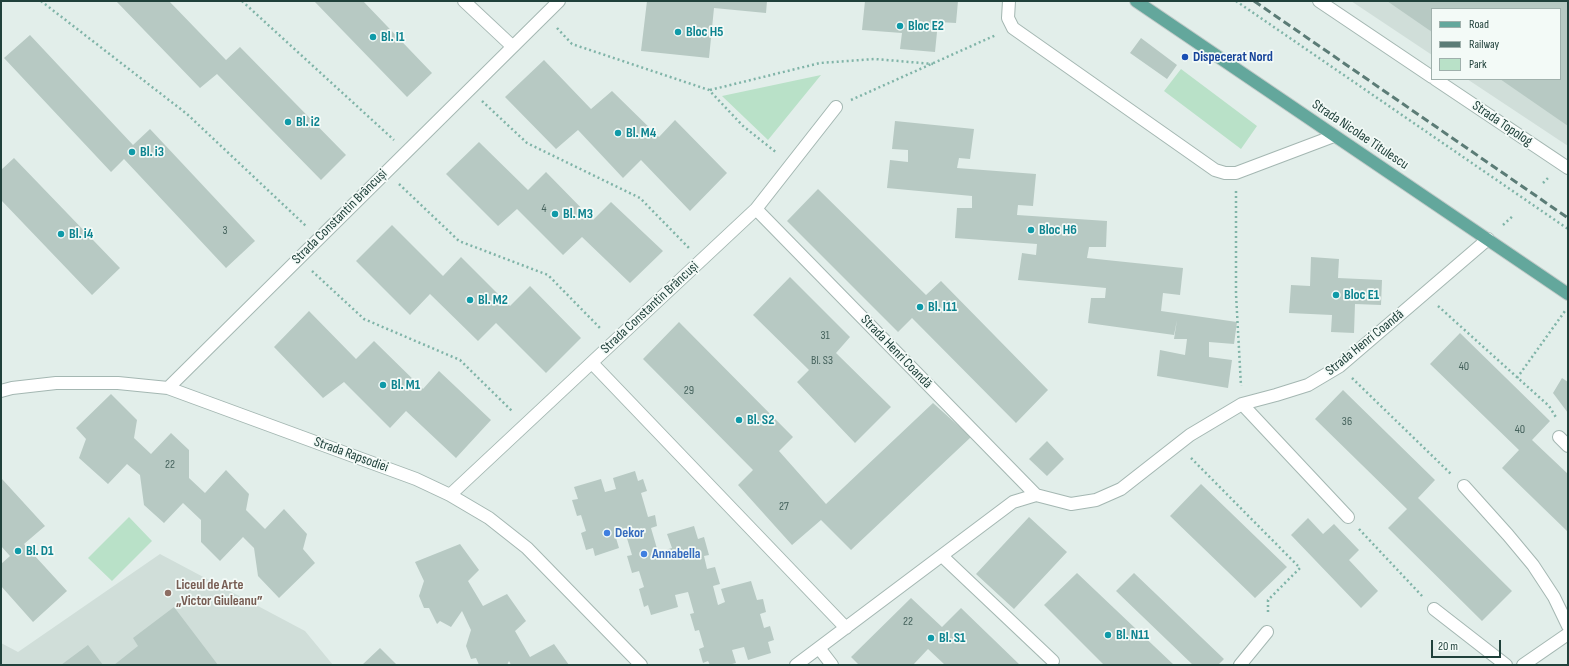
<!DOCTYPE html>
<html>
<head>
<meta charset="utf-8">
<style>
	body { margin:0 }
	#map { position:relative; width:1569px; height:666px; overflow:hidden; background:#e2eeea; font-family:"Sofia Sans Condensed",sans-serif }
	canvas { display:block }
	.frame { position:absolute; inset:0; border:2px solid #20413b; pointer-events:none }
	.legend { position:absolute; left:1431px; top:8px; width:130px; height:72px; box-sizing:border-box; background:#f3faf7; border:1px solid #9fb0ac; margin:0; padding:5px 7px; list-style:none; font-size:12px; color:#20413b }
	.legend li { display:flex; align-items:center; gap:8px; height:20px }
	.legend b { width:20px; border:1px solid #9fb0ac }
	.scale { position:absolute; left:1431px; top:640px; width:70px; height:18px; box-sizing:border-box; border:2px solid #20413b; border-top:0; padding-left:5px; font-size:12px; line-height:14px; white-space:nowrap; color:#20413b; -webkit-text-stroke:3px #f3faf7; paint-order:stroke }
</style>
</head>
<body>
<div id="map">
<canvas width="1569" height="666"></canvas>
<div class="frame"></div>
<ul class="legend">
<li><b style="height:5px;background:#63a79c"></b>Road</li>
<li><b style="height:5px;background:#5b7c76"></b>Railway</li>
<li><b style="height:11px;background:#b9e1c8"></b>Park</li>
</ul>
<div class="scale">20 m</div>
</div>
<script>
const c = document.querySelector('canvas').getContext('2d');
c.lineJoin = 'round';
function fill(path, color) {
  c.fillStyle = color;
  c.fill(path, 'evenodd');
}
function poly(rows) {
  const path = new Path2D();
  for (const r of rows) {
    path.moveTo(r[0], r[1]);
    for (let i = 2; i < r.length; i += 2) path.lineTo(r[i], r[i + 1]);
  }
  return path;
}
function trace(path, color, width, dash) {
  c.strokeStyle = color;
  c.lineWidth = width;
  c.lineCap = dash ? 'butt' : 'round';
  c.setLineDash(dash || []);
  c.stroke(path);
}
function drawText(font, color, halo, rows, align = 'center') {
  c.font = font + ' "Sofia Sans Condensed",sans-serif';
  c.lineWidth = 3.5;
  c.setLineDash([]);
  c.textBaseline = 'middle';
  c.strokeStyle = halo;
  c.fillStyle = color;
  for (const [text, x, y, turn = 0] of rows) {
    c.save();
    c.translate(x, y);
    c.rotate((+turn || 0) * Math.PI / 180);
    c.textAlign = isNaN(turn) ? turn : align;
    if (halo) c.strokeText(text, 0, 0);
    c.fillText(text, 0, 0);
    c.restore();
  }
}
fill(poly([
	[1351,1,1568,1,1568,146,1467,79,1560,79,1560,9,1432,9,1432,55],
	[160,554,305,631,333,665,1,665,1,643,18,652]
]), '#d0ded9');
fill(poly([
	[1181,69,1257,126,1241,149,1164,91],
	[821,75,768,140,722,96],
	[129,517,152,541,112,581,88,558]
]), '#b9e1c8');
fill(poly([
	[116,1,169,1,226,60,240,47,346,155,321,180,217,74,200,88],
	[314,1,363,1,432,73,407,97],
	[647,1,767,1,766,13,714,8,709,58,641,51],
	[865,1,958,1,956,23,938,22,935,52,900,49,902,33,862,30],
	[1387,1,1568,1,1568,126,1500,79,1560,79,1560,9,1432,9,1432,32],
	[30,35,133,145,150,129,255,241,226,268,124,159,111,172,4,58],
	[1141,38,1177,65,1167,79,1130,53],
	[544,60,591,109,612,91,659,137,675,120,727,173,690,211,641,160,623,178,578,130,556,149,505,97],
	[895,121,974,129,970,159,959,158,957,168,1036,174,1033,206,1018,205,1017,215,1107,221,1106,247,1089,247,1087,258,1183,268,1180,295,1163,293,1161,311,1237,322,1234,344,1209,342,1209,357,1232,360,1228,388,1157,376,1160,350,1185,355,1187,339,1174,339,1177,320,1174,335,1088,323,1091,298,1105,298,1106,288,1018,280,1022,253,1036,255,1037,244,955,238,957,208,972,208,972,196,887,188,890,160,908,162,908,150,892,149],
	[479,142,528,190,546,172,593,220,611,202,663,251,630,283,582,237,563,255,517,209,498,226,446,174],
	[14,158,120,268,92,295,1,200,1,170],
	[818,189,926,295,941,281,1048,390,1016,423,912,318,898,332,787,221],
	[392,225,443,276,461,257,510,306,530,286,581,338,546,373,496,323,478,341,430,294,410,315,356,261],
	[1311,257,1339,259,1338,278,1382,280,1381,305,1355,304,1354,333,1331,332,1332,315,1289,313,1291,285,1310,286],
	[790,277,850,337,836,353,891,407,855,443,797,382,809,370,753,315],
	[309,311,356,359,374,341,423,389,439,371,491,420,456,458,406,411,390,428,344,382,323,398,274,347],
	[679,322,793,437,779,451,826,504,933,403,971,437,851,550,821,520,792,545,738,485,753,470,643,359],
	[1460,333,1550,421,1532,440,1568,474,1568,532,1502,468,1519,450,1430,364],
	[1562,378,1568,382,1568,413,1553,393],
	[1343,390,1435,480,1418,498,1512,591,1482,621,1388,528,1407,509,1315,419],
	[111,394,137,420,134,438,151,454,171,433,189,450,189,478,205,493,226,470,249,494,246,510,265,529,284,509,307,534,303,549,315,563,279,598,258,576,254,548,243,537,220,561,201,542,201,520,183,503,164,523,144,505,140,475,127,464,108,484,79,458,86,439,76,428],
	[1047,441,1064,459,1047,476,1029,459],
	[635,471,638,481,643,479,647,491,641,493,648,517,655,515,657,526,651,528,658,552,672,548,667,534,694,526,698,539,704,537,709,555,704,556,707,569,715,567,720,584,713,586,718,605,725,602,721,589,751,581,757,600,763,599,766,612,760,614,764,628,770,626,774,640,768,642,771,653,748,660,744,647,732,650,736,663,728,665,710,665,708,661,703,663,699,649,704,647,699,630,695,631,690,614,694,613,688,592,675,595,678,607,651,615,648,605,644,607,639,589,644,587,639,571,632,573,627,556,632,555,626,535,616,538,619,548,595,556,593,548,586,550,581,533,586,531,581,515,577,516,572,500,578,499,574,487,601,479,605,492,616,489,613,478],
	[2,479,45,526,24,544,67,591,33,622,1,586,1,564,10,556,1,546],
	[1201,484,1287,567,1255,598,1170,516],
	[1029,517,1067,552,1014,609,976,574],
	[1308,518,1323,534,1334,524,1359,550,1349,560,1378,591,1361,608,1291,535],
	[460,544,479,570,468,581,483,606,507,594,526,621,515,631,530,657,554,644,569,665,511,665,509,661,507,665,479,665,476,658,471,659,466,646,471,630,462,611,451,627,440,621,437,624,429,608,424,608,419,596,424,581,415,562],
	[1077,573,1174,665,1104,665,1044,605],
	[1134,573,1224,659,1218,665,1193,665,1116,591],
	[911,598,942,627,961,608,1020,665,945,665,928,649,913,665,859,665,851,657],
	[174,607,218,665,114,665,138,646,133,638],
	[88,645,103,665,61,665],
	[380,648,397,665,362,665]
]), '#b7c9c3');
const minor = poly([
	[464,1,512,46],
	[1009,1,1008,18,1013,28,1215,170,1225,173,1236,173,1334,136],
	[1319,1,1432,77],
	[1435,79,1568,168],
	[756,209,1036,495],
	[592,363,846,628],
	[168,388,559,1],
	[1,391,12,388,56,383,118,383,168,388,416,479,450,495,489,518,527,548,641,665],
	[1242,404,1348,517],
	[1559,437,1568,446],
	[1464,486,1508,535,1533,565,1554,597,1568,626],
	[450,495,756,209,836,107],
	[942,556,1053,661],
	[1434,609,1506,665],
	[819,648,832,665],
	[796,665,1013,502,1036,495,1071,504,1096,500,1121,489,1190,435,1242,404,1276,395,1308,385,1340,366,1488,239],
	[1240,665,1267,632],
	[1523,665,1568,634]
]);
const major = poly([
	[1136,1,1568,294]
]);
trace(minor, '#a4b7b2', 14);
trace(major, '#c1cac8', 14);
trace(poly([
	[41,1,187,114,306,226],
	[242,1,394,140],
	[1236,1,1568,229],
	[557,28,572,44,709,90,743,126,777,153],
	[710,90,820,63,875,59,933,64],
	[851,100,996,35],
	[482,101,527,143,640,198,689,248],
	[1543,183,1550,176],
	[399,184,459,241,548,275,601,329],
	[1236,191,1236,294,1241,386],
	[1503,225,1514,215],
	[312,271,364,319,460,360,513,412],
	[1438,306,1549,406,1557,419],
	[1352,378,1452,475],
	[1517,378,1565,311],
	[1191,458,1300,568,1268,600,1268,614],
	[1359,529,1423,597]
]), '#80b4a8', 2.5, [2, 3]);
trace(minor, '#fff', 12);
trace(major, '#63a79c', 12);
trace(poly([
	[1254,1,1568,218]
]), '#5b7c76', 3, [8, 4]);
for (const [x, y, r, color] of [
	[900,26,4,"#0f9aa8"],
	[678,32,4,"#0f9aa8"],
	[373,37,4,"#0f9aa8"],
	[1185,57,4,"#1a4fb4"],
	[288,122,4,"#0f9aa8"],
	[618,133,4,"#0f9aa8"],
	[132,152,4,"#0f9aa8"],
	[555,214,4,"#0f9aa8"],
	[1031,230,4,"#0f9aa8"],
	[61,234,4,"#0f9aa8"],
	[1336,295,4,"#0f9aa8"],
	[470,300,4,"#0f9aa8"],
	[920,307,4,"#0f9aa8"],
	[383,385,4,"#0f9aa8"],
	[739,420,4,"#0f9aa8"],
	[607,533,4,"#3f7fe0"],
	[18,551,4,"#0f9aa8"],
	[644,554,4,"#3f7fe0"],
	[168,593,4,"#8d6e63"],
	[1108,635,4,"#0f9aa8"],
	[931,638,4,"#0f9aa8"]
]) {
  const dot = new Path2D();
  dot.arc(x, y, r, 0, 2 * Math.PI);
  c.fillStyle = color;
  c.fill(dot);
  trace(dot, '#f3faf7', 1.5);
}
drawText('12px', '#46635d', null, [
	["4",544,209],
	["3",225,231],
	["31",825,336],
	["Bl. S3",822,361],
	["40",1464,367],
	["29",689,391],
	["36",1347,422],
	["40",1520,430],
	["22",170,465],
	["27",784,507],
	["22",908,622]
]);
drawText('bold 14px', '#0d838f', '#f3faf7', [
	["Bloc E2",908,26],
	["Bloc H5",686,32],
	["Bl. I1",381,37],
	["Bl. i2",296,122],
	["Bl. M4",626,133],
	["Bl. i3",140,152],
	["Bl. M3",563,214],
	["Bloc H6",1039,230],
	["Bl. i4",69,234],
	["Bloc E1",1344,295],
	["Bl. M2",478,300],
	["Bl. I11",928,307],
	["Bl. M1",391,385],
	["Bl. S2",747,420],
	["Bl. D1",26,551],
	["Bl. N11",1116,635],
	["Bl. S1",939,638]
], 'left');
drawText('bold 14px', '#164399', '#f3faf7', [
	["Dispecerat Nord",1193,57]
], 'left');
drawText('14px', '#20413b', '#f3faf7', [
	["Strada Topolog",1502,124,34],
	["Strada Nicolae Titulescu",1360,135,34],
	["Strada Constantin Brâncuși",340,217,-45],
	["Strada Constantin Brâncuși",650,308,-43],
	["Strada Henri Coandă",1365,343,-39],
	["Strada Henri Coandă",896,352,46],
	["Strada Rapsodiei",351,455,20]
]);
drawText('bold 14px', '#366cbe', '#f3faf7', [
	["Dekor",615,533],
	["Annabella",652,554]
], 'left');
drawText('bold 14px', '#785e54', '#f3faf7', [
	["Liceul de Arte",176,585],
	["„Victor Giuleanu”",176,601]
], 'left');
</script>
</body>
</html>
